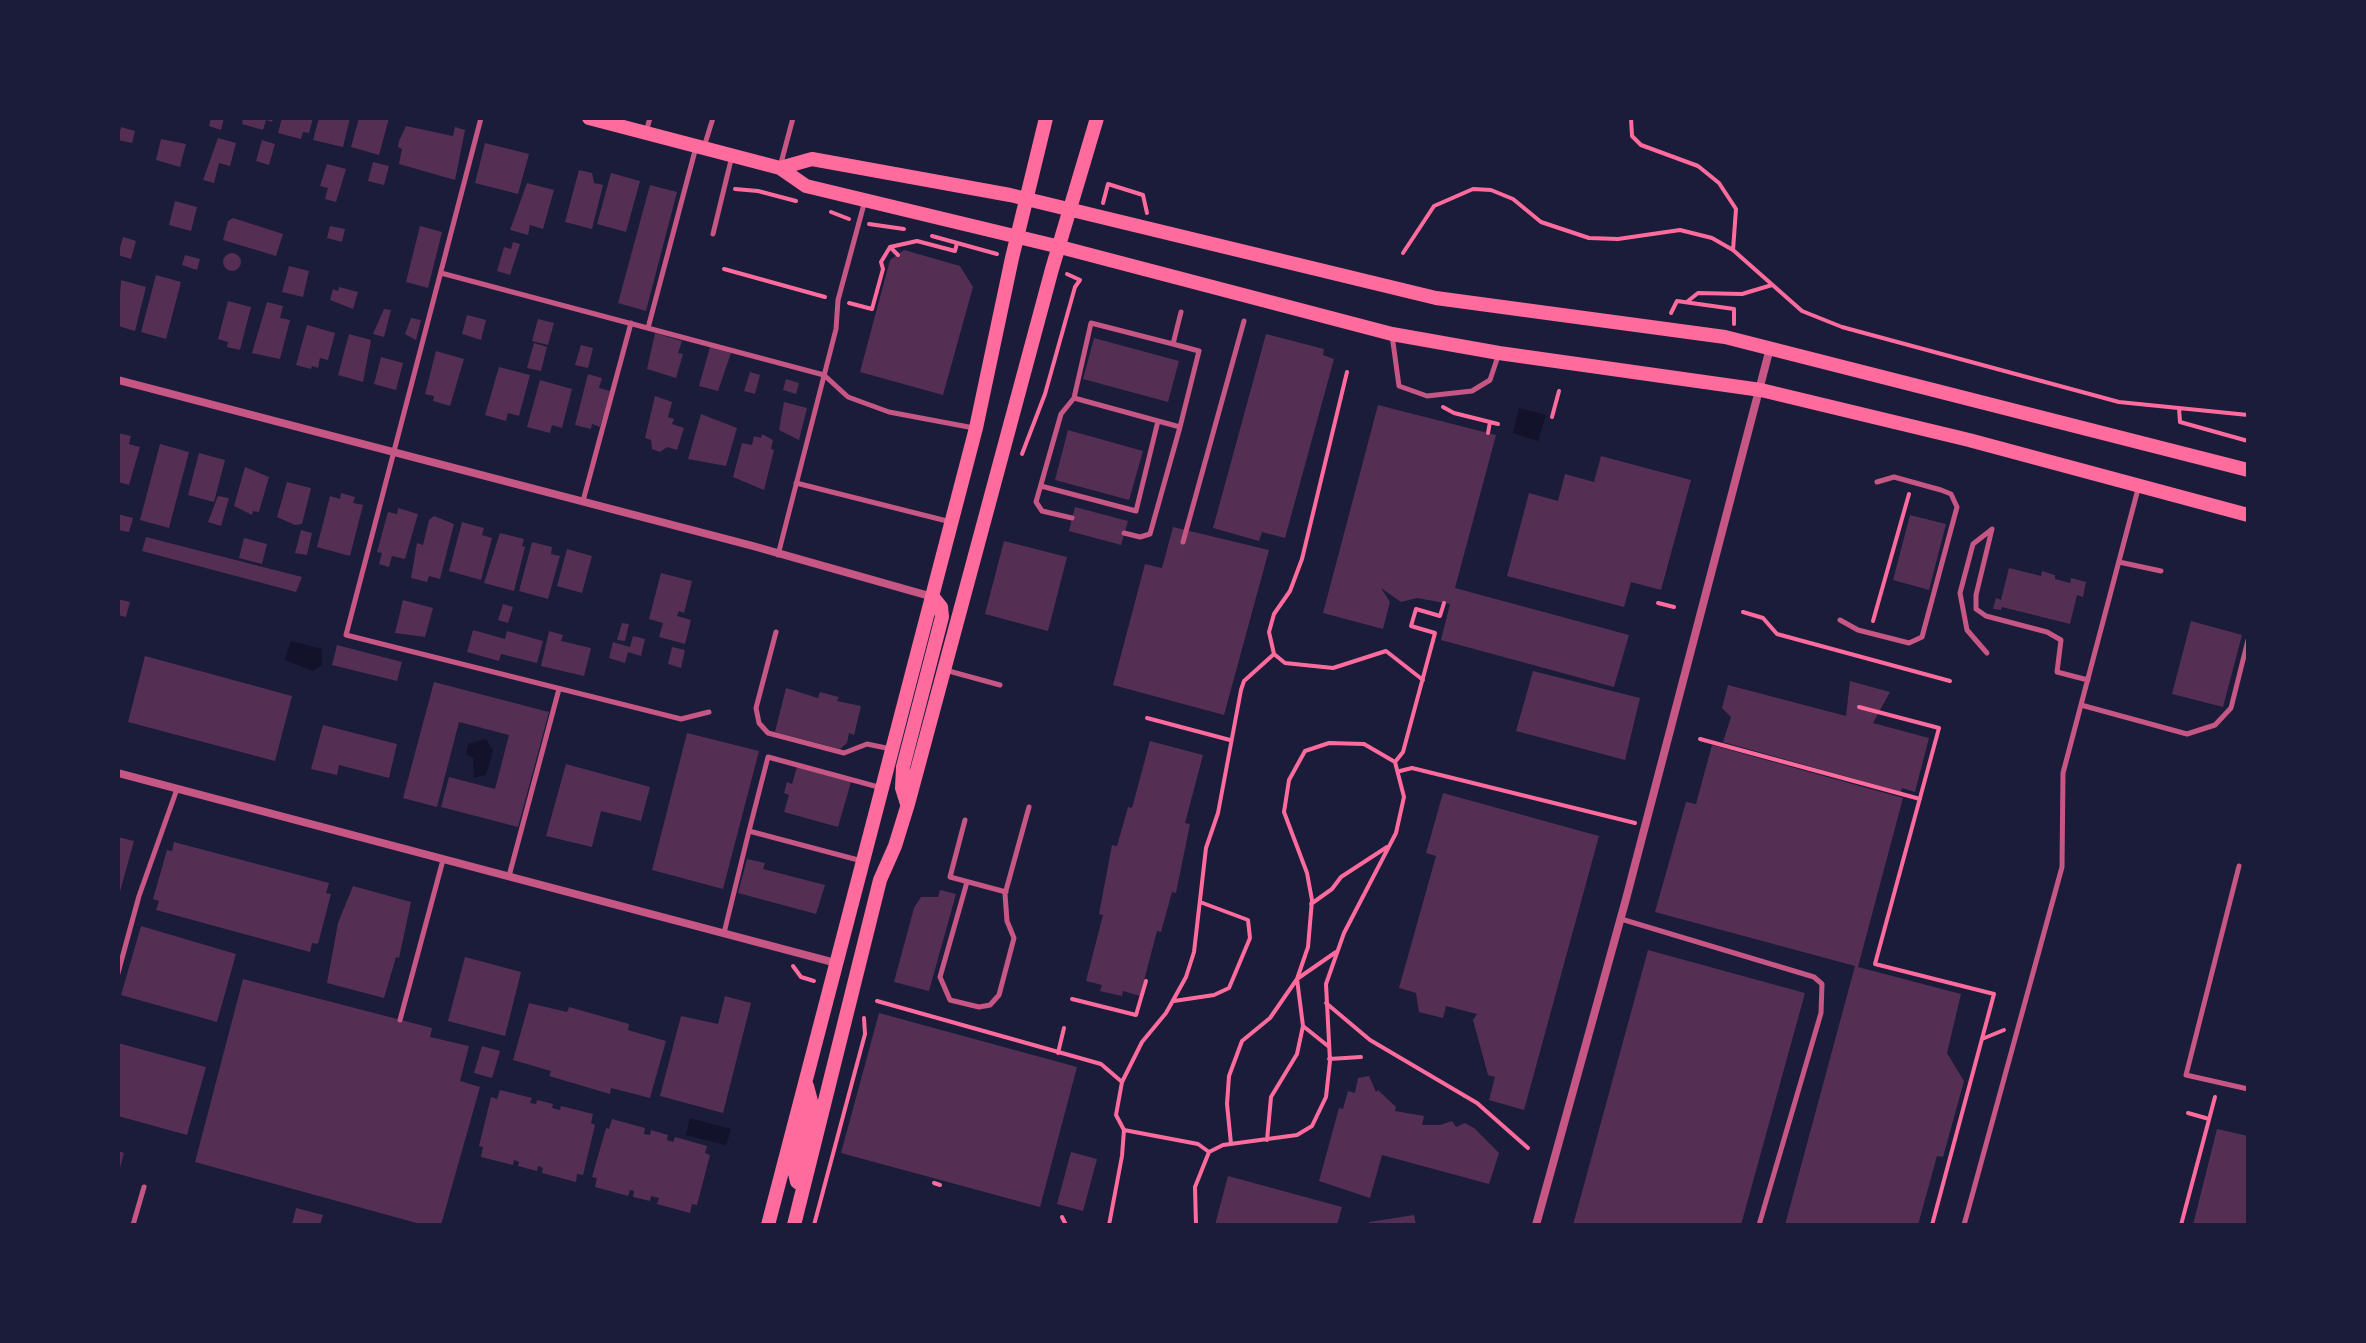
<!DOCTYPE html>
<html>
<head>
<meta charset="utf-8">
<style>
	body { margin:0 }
	#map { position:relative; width:2366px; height:1343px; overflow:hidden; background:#1b1b3a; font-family:"Alegreya Sans",sans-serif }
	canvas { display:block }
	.frame { position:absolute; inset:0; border:120px solid #1b1b3a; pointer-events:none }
</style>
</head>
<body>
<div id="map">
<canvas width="2366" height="1343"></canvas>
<div class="frame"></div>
</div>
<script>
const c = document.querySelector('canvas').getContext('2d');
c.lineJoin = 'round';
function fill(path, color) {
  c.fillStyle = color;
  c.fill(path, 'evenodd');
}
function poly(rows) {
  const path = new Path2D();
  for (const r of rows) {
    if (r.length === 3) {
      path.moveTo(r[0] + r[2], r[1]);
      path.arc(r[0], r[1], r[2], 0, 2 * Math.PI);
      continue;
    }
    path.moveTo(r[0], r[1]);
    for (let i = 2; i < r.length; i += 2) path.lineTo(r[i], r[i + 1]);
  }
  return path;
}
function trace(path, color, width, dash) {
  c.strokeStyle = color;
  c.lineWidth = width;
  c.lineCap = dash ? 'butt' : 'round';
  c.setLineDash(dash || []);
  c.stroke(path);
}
fill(poly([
	[1519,408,1546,415,1538,441,1513,433],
	[291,641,322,649,322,665,313,671,285,660],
	[486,739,493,750,486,775,474,778,473,758,466,754,468,744],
	[690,1118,731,1129,726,1145,686,1135]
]), '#12122b');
fill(poly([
	[211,118,224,118,221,130,209,126],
	[243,118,273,118,272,122,266,120,263,130,242,124],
	[282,118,313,118,309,133,303,132,301,139,278,133],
	[319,118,350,118,343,147,313,140],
	[359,118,389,118,379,155,351,147],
	[406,126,453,136,455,127,465,130,455,180,399,164,402,149,398,147,399,141],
	[121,127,135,131,132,143,118,140],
	[218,138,236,143,230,166,219,163,214,183,203,180],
	[161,139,186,144,180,167,156,160],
	[262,140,275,144,269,165,256,161],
	[485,143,529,154,518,194,475,183],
	[373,162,389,166,384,185,368,181],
	[327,164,346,169,336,202,325,199,328,188,320,186],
	[579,170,592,173,594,183,603,185,592,229,565,222],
	[611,173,640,181,626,232,597,224],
	[527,183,554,190,543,229,530,225,528,235,510,230],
	[650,185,677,192,646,311,618,303],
	[175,201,197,207,191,231,169,225],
	[233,218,283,234,276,256,223,240,228,221],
	[330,226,345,229,342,242,327,238],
	[420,226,442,232,428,288,406,282],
	[123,237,136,241,131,259,118,255],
	[513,242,520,244,510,275,497,271,504,247,511,249],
	[904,250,960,266,973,287,943,395,860,372,890,260],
	[232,262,9],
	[185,255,200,259,197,270,182,265],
	[289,266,309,271,303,297,282,292],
	[156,275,181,282,166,339,141,332],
	[121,280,146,287,135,331,118,326],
	[339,287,358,292,353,309,330,300,333,289,338,291],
	[228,301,251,307,240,350,227,347,228,342,218,339],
	[267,302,283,306,280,318,290,320,280,359,252,353],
	[384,309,391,310,384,337,373,334],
	[467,315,486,320,481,340,462,334],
	[411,318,421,320,416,340,405,334],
	[538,319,554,323,548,345,532,341],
	[307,325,335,333,328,360,320,358,318,368,312,366,311,369,296,365],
	[655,333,682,341,678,353,683,354,676,378,647,369],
	[349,334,371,340,363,382,338,375],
	[1266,334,1324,349,1323,355,1334,359,1285,538,1262,532,1259,541,1213,528],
	[1094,338,1179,361,1168,402,1083,379],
	[534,343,547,347,541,371,527,368],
	[581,345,593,348,588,368,575,365],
	[710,347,731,353,718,391,699,386],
	[436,351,464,359,450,406,433,401,434,396,425,394],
	[381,357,403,363,396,390,374,384],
	[499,367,530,375,519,416,508,413,506,421,485,415],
	[750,372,760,375,755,394,744,391],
	[588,374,602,378,599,388,610,391,600,427,592,424,591,429,575,425],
	[786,379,799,383,796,394,783,390],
	[540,380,572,389,562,428,552,425,550,433,527,427],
	[655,396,672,402,668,417,674,419,672,424,684,428,677,450,667,447,660,452,652,449,651,440,645,438],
	[784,402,807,408,799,440,779,430],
	[1378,405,1496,435,1455,588,1629,635,1614,687,1441,640,1450,604,1417,598,1401,602,1381,588,1390,602,1383,629,1323,613],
	[701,414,737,428,726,466,688,459],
	[1068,430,1143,451,1129,500,1055,480],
	[118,433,131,436,129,444,140,447,129,485,118,482],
	[762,434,773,440,771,449,774,450,764,490,733,477,742,443,752,445,754,436,761,438],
	[160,444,189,452,169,528,140,520],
	[199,453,225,460,214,502,188,495],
	[1601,456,1691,480,1661,590,1631,582,1624,607,1507,576,1529,493,1558,501,1565,474,1594,482],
	[245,467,269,477,259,512,253,511,252,515,234,506],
	[287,482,311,488,302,524,295,525,277,517],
	[341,493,355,497,353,503,363,505,350,556,317,547,330,496,340,499],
	[218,496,229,498,221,526,208,522],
	[1075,507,1128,521,1121,545,1069,531],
	[398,508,418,514,405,559,392,556,389,567,379,564,382,553,377,552,388,512,397,514],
	[118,514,133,518,129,532,118,530],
	[1910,515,1946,524,1929,590,1893,580],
	[434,516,454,524,440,579,429,576,427,582,411,578,417,543,423,545,429,520],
	[462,522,484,528,482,535,492,538,481,580,449,571],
	[1173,527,1269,550,1224,715,1113,685,1145,564,1162,568],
	[301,530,312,533,307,555,295,553],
	[500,533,524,539,522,546,525,547,514,591,484,583],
	[146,537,302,577,296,592,142,551],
	[244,538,267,544,262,564,239,558],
	[1004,541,1067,557,1048,631,985,614],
	[532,542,552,547,551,554,560,556,548,599,519,591],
	[567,549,592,556,582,593,557,586],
	[2009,568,2041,576,2042,571,2055,575,2055,579,2070,583,2071,578,2086,582,2083,597,2077,595,2070,624,2002,607,2001,610,1993,609,1996,598,2001,600],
	[661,573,692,581,684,613,679,611,677,616,691,620,685,644,659,637,663,623,649,619],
	[118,599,130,602,126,617,118,615],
	[403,600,433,608,425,637,395,633],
	[503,604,513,607,508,623,498,620],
	[2191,621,2242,635,2223,707,2172,694],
	[622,623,629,624,625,641,617,640],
	[473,630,505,639,507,631,543,641,537,663,501,654,499,661,467,652],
	[549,631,563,635,561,641,591,648,584,676,541,666],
	[633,636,645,639,641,656,628,652,625,663,609,658,613,642,630,647],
	[337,645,402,662,397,681,332,665],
	[672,647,685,650,681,668,668,664],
	[145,656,292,696,275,761,128,722],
	[1533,671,1640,698,1625,760,1516,731],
	[1850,681,1890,692,1873,723,1929,738,1915,792,1902,788,1901,792,1723,742,1731,717,1722,708,1728,685,1846,716],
	[434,682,549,712,518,827,441,807,449,777,495,789,509,735,459,722,437,807,403,798],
	[786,688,818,698,820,692,839,697,837,701,861,706,854,735,849,733,847,743,840,749,775,732],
	[323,725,397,744,389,778,339,765,337,775,311,769],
	[687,733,759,751,723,889,652,870],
	[1150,741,1203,755,1185,823,1190,824,1176,893,1172,892,1161,932,1157,931,1140,996,1123,991,1122,996,1100,991,1102,985,1086,981,1103,915,1099,914,1112,845,1117,846,1128,807,1132,808],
	[1712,745,1903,798,1858,967,1961,994,1947,1053,1964,1081,1943,1157,1937,1156,1918,1225,1785,1225,1855,966,1655,912,1686,802,1696,804],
	[566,764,650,787,641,821,601,811,592,847,546,836],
	[797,767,851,782,838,827,784,812,789,795,784,793,787,782,792,784],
	[1443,793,1599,836,1524,1110,1489,1100,1495,1077,1488,1075,1473,1020,1477,1014,1446,1006,1443,1018,1419,1012,1416,993,1399,988,1436,856,1426,853],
	[118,837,134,841,119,895,118,895],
	[174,842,329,883,326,893,331,894,318,944,312,943,310,952,156,910,159,901,153,899,167,850,172,851],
	[747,859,765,863,763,869,825,885,816,914,738,893],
	[353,886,411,902,399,958,396,957,384,998,327,983,338,923],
	[940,890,956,894,929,991,894,982,914,908,921,897,938,897],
	[141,926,236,954,217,1022,121,995],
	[1648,950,1805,993,1741,1225,1573,1225],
	[465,957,521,972,505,1036,448,1021],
	[243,979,432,1028,430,1037,469,1046,460,1081,480,1087,441,1225,424,1225,195,1162],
	[725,996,751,1003,723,1113,660,1096,681,1016,718,1024],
	[529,1003,567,1012,569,1007,629,1024,628,1030,666,1041,650,1098,611,1088,610,1094,549,1076,551,1071,513,1060],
	[879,1013,1077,1067,1040,1207,841,1153],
	[118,1043,206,1067,187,1135,118,1116],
	[482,1046,500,1051,492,1078,474,1073],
	[1369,1076,1376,1092,1378,1090,1396,1107,1395,1111,1424,1116,1422,1125,1440,1125,1452,1121,1456,1127,1465,1123,1474,1128,1499,1153,1489,1184,1382,1155,1370,1198,1319,1181,1339,1108,1343,1109,1348,1091,1355,1093,1358,1078],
	[500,1090,532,1098,530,1103,536,1104,537,1100,553,1104,552,1108,560,1110,561,1106,593,1114,591,1123,595,1125,583,1175,577,1174,576,1182,542,1173,543,1168,538,1166,537,1171,518,1166,519,1162,514,1160,513,1165,481,1157,483,1147,479,1146,491,1097,497,1099],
	[612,1119,645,1128,644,1134,650,1135,651,1130,668,1135,667,1140,673,1142,675,1137,707,1146,705,1153,710,1155,697,1205,692,1204,690,1213,657,1204,659,1198,651,1196,650,1201,633,1197,634,1191,630,1190,628,1196,595,1187,597,1178,592,1177,606,1128,609,1129],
	[2217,1129,2248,1136,2248,1225,2193,1225],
	[118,1151,124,1153,119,1172,118,1172],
	[1071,1152,1097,1159,1083,1211,1057,1204],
	[1228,1176,1342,1207,1337,1225,1215,1225],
	[296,1208,323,1215,320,1225,292,1225],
	[1414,1215,1416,1225,1368,1225,1369,1222]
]), '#542f53');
trace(poly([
	[1631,118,1632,136,1641,145,1698,166,1719,183,1736,209,1733,250],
	[735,189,758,191,796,201],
	[1103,203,1108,184,1143,195,1147,213],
	[831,212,849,219],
	[869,224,904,229],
	[932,236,997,254],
	[890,247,898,255],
	[1403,253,1434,206,1473,189,1491,190,1513,199,1541,222,1589,238,1618,239,1680,230,1712,238,1733,250,1802,311,1842,327,2119,402,2248,415],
	[724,269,825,297],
	[1688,301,1698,293,1742,294,1772,285],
	[849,303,872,309,883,269,881,262,890,247,917,241,955,251,957,243],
	[1671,313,1677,301,1734,309,1734,324],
	[1347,372,1302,559,1290,591,1274,614,1269,632,1274,654,1285,663,1333,668,1386,651,1423,680],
	[1443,407,1454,413,1490,422,1488,433],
	[2179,408,2180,422,2248,441],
	[1552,417,1559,391],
	[1490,422,1498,424],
	[1022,454,1045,394,1075,287,1080,280,1067,274],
	[1658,603,1674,607],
	[1743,612,1763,618,1777,634,1950,681],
	[1873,621,1909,494],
	[1859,707,1939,728,1875,964,1994,994,1932,1225],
	[1147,718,1230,740],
	[1700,739,1920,799],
	[1400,771,1412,768,1635,823],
	[1311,904,1332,889,1341,877,1387,847],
	[793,966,801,977,814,981],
	[1072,999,1136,1015,1146,981],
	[877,1001,1101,1064,1122,1082,1116,1115,1124,1130,1122,1156,1109,1225],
	[1174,1001,1214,995,1229,988,1250,938,1248,920,1200,902],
	[1326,1003,1370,1040,1477,1103,1528,1148],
	[1982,1039,2004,1030],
	[1328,1046,1303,1026,1297,979,1336,952],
	[1058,1053,1064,1028],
	[1329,1059,1361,1057],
	[1122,1082,1142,1042,1166,1013,1186,977,1194,952,1206,848,1218,813,1241,690,1244,681,1274,654],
	[2188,1113,2209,1119],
	[1124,1130,1198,1144,1209,1152],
	[1267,1140,1271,1097,1297,1054,1303,1026],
	[1231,1144,1227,1104,1229,1076,1242,1041,1270,1018,1297,979,1308,947,1312,900,1307,873,1284,812,1289,780,1305,751,1329,743,1364,744,1395,762],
	[934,1183,940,1185],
	[1062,1217,1066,1225],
	[814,1225,865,1034,864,1018],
	[1196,1225,1195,1187,1209,1152,1223,1145,1297,1135,1312,1126,1326,1097,1330,1061,1326,984,1344,933,1396,833,1404,797,1395,762,1403,752,1435,633,1411,626,1416,609,1440,616,1444,603],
	[2181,1225,2215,1097]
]), '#ff6b9d', 4);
trace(poly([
	[481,118,346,635,681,719,709,712],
	[646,132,650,118],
	[704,147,713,118],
	[781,163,793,118],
	[713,234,732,156],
	[441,273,824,375,848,397,889,412,974,428],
	[648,328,696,147],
	[1392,335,1399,386,1427,396,1472,391,1490,380,1498,356],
	[1074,398,1091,323,1173,344],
	[796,483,951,522],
	[1041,486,1136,511,1158,421],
	[583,501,631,323],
	[1072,518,1042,511,1036,502,1061,414,1074,398,1180,427,1199,351,1173,344,1181,312],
	[1992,529,1976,595,1976,609,1986,616,2047,632,2061,640,2057,672,2088,680],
	[1124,533,1140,537,1150,534,1180,427],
	[1183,542,1244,321],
	[778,555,836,329,838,300,864,204],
	[2119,562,2161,571],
	[1840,620,1858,630,1909,643,1922,637,1957,507,1951,494,1941,490,1894,477,1877,482],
	[776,632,756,708,759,723,768,733,844,753,867,744,891,749],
	[1987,653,1967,630,1960,593,1973,544,1991,530],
	[945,670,1000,685],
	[2081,705,2187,734,2215,725,2231,708,2248,640],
	[965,820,950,877,1006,892],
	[749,831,768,757,882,788],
	[2239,866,2186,1075,2248,1089],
	[509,876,559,689],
	[967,882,940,977,950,1000,979,1007,990,1005,999,995,1014,938,1007,921,1005,894,1029,807],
	[1621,919,1814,977,1822,984,1821,1013,1759,1225],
	[724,933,749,831,862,861],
	[118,973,139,896,177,789],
	[400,1020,443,860],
	[133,1225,144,1187],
	[1964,1225,2062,867,2063,773,2138,489]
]), '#c65784', 5);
trace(poly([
	[118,380,753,546,933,597],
	[118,773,836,963],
	[1536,1225,1626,899,1770,348]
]), '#c65784', 8);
trace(poly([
	[589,118,780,168,806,186,1060,247,1392,334,1499,353,1761,390,1969,440,2248,515],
	[780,168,812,159,1010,195,1436,298,1725,337,2248,470],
	[907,804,902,788,903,767,942,617,941,607,933,597],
	[804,1185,797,1182,795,1173,812,1105,807,1086],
	[768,1225,976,428,1012,258,1046,118],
	[794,1225,880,880,895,846,908,804,1052,269,1097,118]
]), '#ff6b9d', 14);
</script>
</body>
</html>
